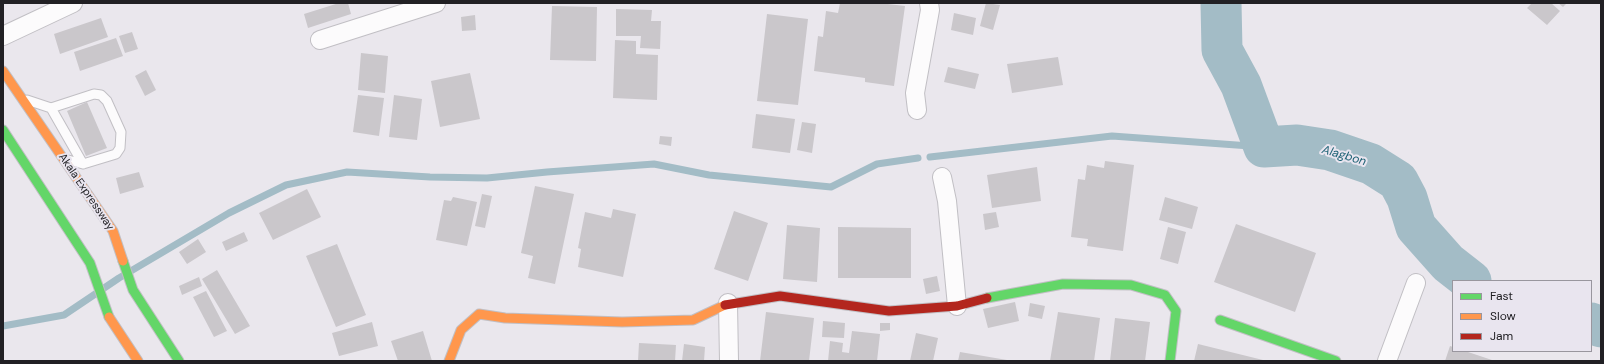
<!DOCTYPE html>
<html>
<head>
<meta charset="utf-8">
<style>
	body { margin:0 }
	#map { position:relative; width:1604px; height:364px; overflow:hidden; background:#eae7ed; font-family:"DM Sans",sans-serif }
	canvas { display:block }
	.frame { position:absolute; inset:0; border:4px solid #212024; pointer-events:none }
	.legend { position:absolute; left:1452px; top:280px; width:140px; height:72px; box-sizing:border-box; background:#e9e5ef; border:1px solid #99969e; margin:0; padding:5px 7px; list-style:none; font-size:12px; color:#212024 }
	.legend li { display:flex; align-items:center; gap:8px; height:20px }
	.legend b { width:20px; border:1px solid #99969e }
</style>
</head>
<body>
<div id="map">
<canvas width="1604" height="364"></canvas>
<div class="frame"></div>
<ul class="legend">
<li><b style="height:5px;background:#63d668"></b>Fast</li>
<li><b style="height:5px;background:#ff974d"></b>Slow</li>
<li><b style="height:5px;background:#b3261e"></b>Jam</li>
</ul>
</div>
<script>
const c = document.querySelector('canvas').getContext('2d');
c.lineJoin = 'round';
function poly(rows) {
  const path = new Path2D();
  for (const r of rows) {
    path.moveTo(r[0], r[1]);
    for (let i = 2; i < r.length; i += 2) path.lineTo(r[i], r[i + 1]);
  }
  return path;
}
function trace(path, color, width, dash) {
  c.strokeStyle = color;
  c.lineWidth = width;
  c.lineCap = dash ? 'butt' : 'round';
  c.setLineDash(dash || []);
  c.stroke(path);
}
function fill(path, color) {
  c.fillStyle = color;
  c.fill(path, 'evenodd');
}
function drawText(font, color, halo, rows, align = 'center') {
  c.font = font + ' "DM Sans",sans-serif';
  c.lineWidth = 4;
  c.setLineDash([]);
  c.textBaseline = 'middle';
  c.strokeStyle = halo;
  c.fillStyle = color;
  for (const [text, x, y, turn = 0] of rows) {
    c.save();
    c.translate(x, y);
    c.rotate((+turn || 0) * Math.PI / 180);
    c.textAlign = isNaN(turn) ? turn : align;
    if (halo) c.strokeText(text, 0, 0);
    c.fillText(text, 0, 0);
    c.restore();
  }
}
trace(poly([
	[930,157,1112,136,1264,147],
	[3,326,64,315,119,278,229,213,286,185,347,172,430,177,487,178,547,172,654,164,709,175,831,187,877,164,918,158]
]), '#a3bcc6', 7);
trace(poly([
	[1221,3,1222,50,1241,85,1264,147,1297,145,1330,150,1371,164,1398,181,1407,198,1416,227,1448,263,1471,281],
	[1591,323,1601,327]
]), '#a3bcc6', 41);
fill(poly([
	[339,3,348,3,351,14,308,28,304,14],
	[840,3,879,3,905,6,894,86,865,82,865,78,814,71,818,36,823,37,826,11,838,13],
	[986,3,1000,5,993,30,980,26],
	[1532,3,1551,3,1560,11,1547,25,1527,8],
	[1558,3,1567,3,1563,7],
	[552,6,597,7,596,61,550,60],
	[616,9,652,10,651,21,661,21,660,49,640,48,641,36,616,36],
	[954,13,976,18,973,35,951,30],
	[767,14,808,19,798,105,757,101],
	[475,15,476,30,462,31,461,17],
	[101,18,108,37,60,54,54,34],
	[132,32,138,49,125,53,119,36],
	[116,38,123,56,80,71,74,52],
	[615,40,636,41,636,54,658,55,657,100,613,98],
	[361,53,388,56,385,93,358,90],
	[1058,57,1063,85,1012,93,1007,64],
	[948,67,979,74,975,89,944,82],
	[146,70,156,90,145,96,135,76],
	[470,73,480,119,440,127,431,81],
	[358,95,384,98,379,136,353,132],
	[394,95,422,99,417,140,389,137],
	[87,102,107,148,86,156,67,111],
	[756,114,795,119,790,153,752,148],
	[802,122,816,124,812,153,797,150],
	[660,136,672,137,671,146,659,144],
	[1105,161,1134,165,1123,251,1087,246,1088,239,1071,237,1078,179,1085,180,1087,165,1104,168],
	[1037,167,1041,201,992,208,987,175],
	[139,172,144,187,120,194,116,178],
	[535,186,574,194,555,284,528,278,533,256,521,253],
	[307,189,321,217,273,240,259,213],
	[482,194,492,196,485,228,475,226],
	[453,197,477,202,467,246,436,240,444,200,451,201],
	[1165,197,1198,207,1192,229,1159,220],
	[613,209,636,214,623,277,578,267,581,249,578,248,585,212,611,218],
	[734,211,768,223,748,281,714,269],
	[996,212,999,227,985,230,983,214],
	[1236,224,1316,253,1295,312,1214,282],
	[787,225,820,228,817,282,783,279],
	[838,227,911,228,911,278,838,278],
	[1168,227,1186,232,1178,264,1160,259],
	[244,232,248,241,226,251,222,242],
	[198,239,206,252,187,264,179,252],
	[337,244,366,315,336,327,306,256],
	[217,270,250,326,235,334,202,279],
	[937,276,940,291,926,294,923,279],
	[199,277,202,286,182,295,179,286],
	[206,291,227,331,214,337,193,297],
	[1015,302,1019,321,988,328,983,309],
	[1030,303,1045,306,1042,319,1028,316],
	[766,312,814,318,809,361,760,361],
	[1058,312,1100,318,1094,361,1050,361],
	[1115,318,1150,322,1145,361,1110,361],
	[823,321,845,323,844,338,822,337],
	[372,322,378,346,339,356,332,333],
	[880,323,890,323,890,330,880,331],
	[423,331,432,361,398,361,391,341],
	[852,331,880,334,877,361,828,361,830,341,843,343,842,352,849,353],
	[916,333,938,338,933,361,910,361],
	[639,343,676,345,675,361,638,361],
	[684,344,705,347,704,361,682,361],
	[1198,344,1263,360,1263,361,1194,361],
	[1450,346,1453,347,1453,351,1465,351,1495,361,1445,361],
	[960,352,1007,360,1007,361,958,361]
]), '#cac7cb');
const lane = poly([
	[27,100,51,108,94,94,101,95,107,101,121,132,120,148,116,154,83,164,68,160],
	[51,108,83,164]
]);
const street = poly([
	[3,36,73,3],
	[320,40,436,3],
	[917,110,915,93,930,10,929,3],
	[942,177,947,201,957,306],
	[728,303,729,361],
	[1387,361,1416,283]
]);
const fast = poly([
	[3,130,90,263,109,317],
	[123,261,133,290,179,361],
	[987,298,1063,284,1131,285,1165,295,1176,311,1170,361],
	[1220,320,1336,361]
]);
const slow = poly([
	[3,71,113,231,123,261],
	[109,317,138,361],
	[449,361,461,330,479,314,505,318,622,322,693,320,725,305]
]);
const jam = poly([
	[725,305,780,296,889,311,957,306,987,298]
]);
trace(lane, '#c1bfc4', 11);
trace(street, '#c1bfc4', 20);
trace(fast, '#c1bfc4', 11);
trace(slow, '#c1bfc4', 11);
trace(jam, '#c1bfc4', 11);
trace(lane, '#fcfbfc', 9);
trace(street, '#fcfbfc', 18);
trace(fast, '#63d668', 9);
trace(slow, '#ff974d', 9);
trace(jam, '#b3261e', 9);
drawText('11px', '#212024', '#e9e5ef', [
	["Akala Expressway",86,192,56]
]);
drawText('italic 12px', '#1c6174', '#e9e5ef', [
	["Alagbon",1344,156,16]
]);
</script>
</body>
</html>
